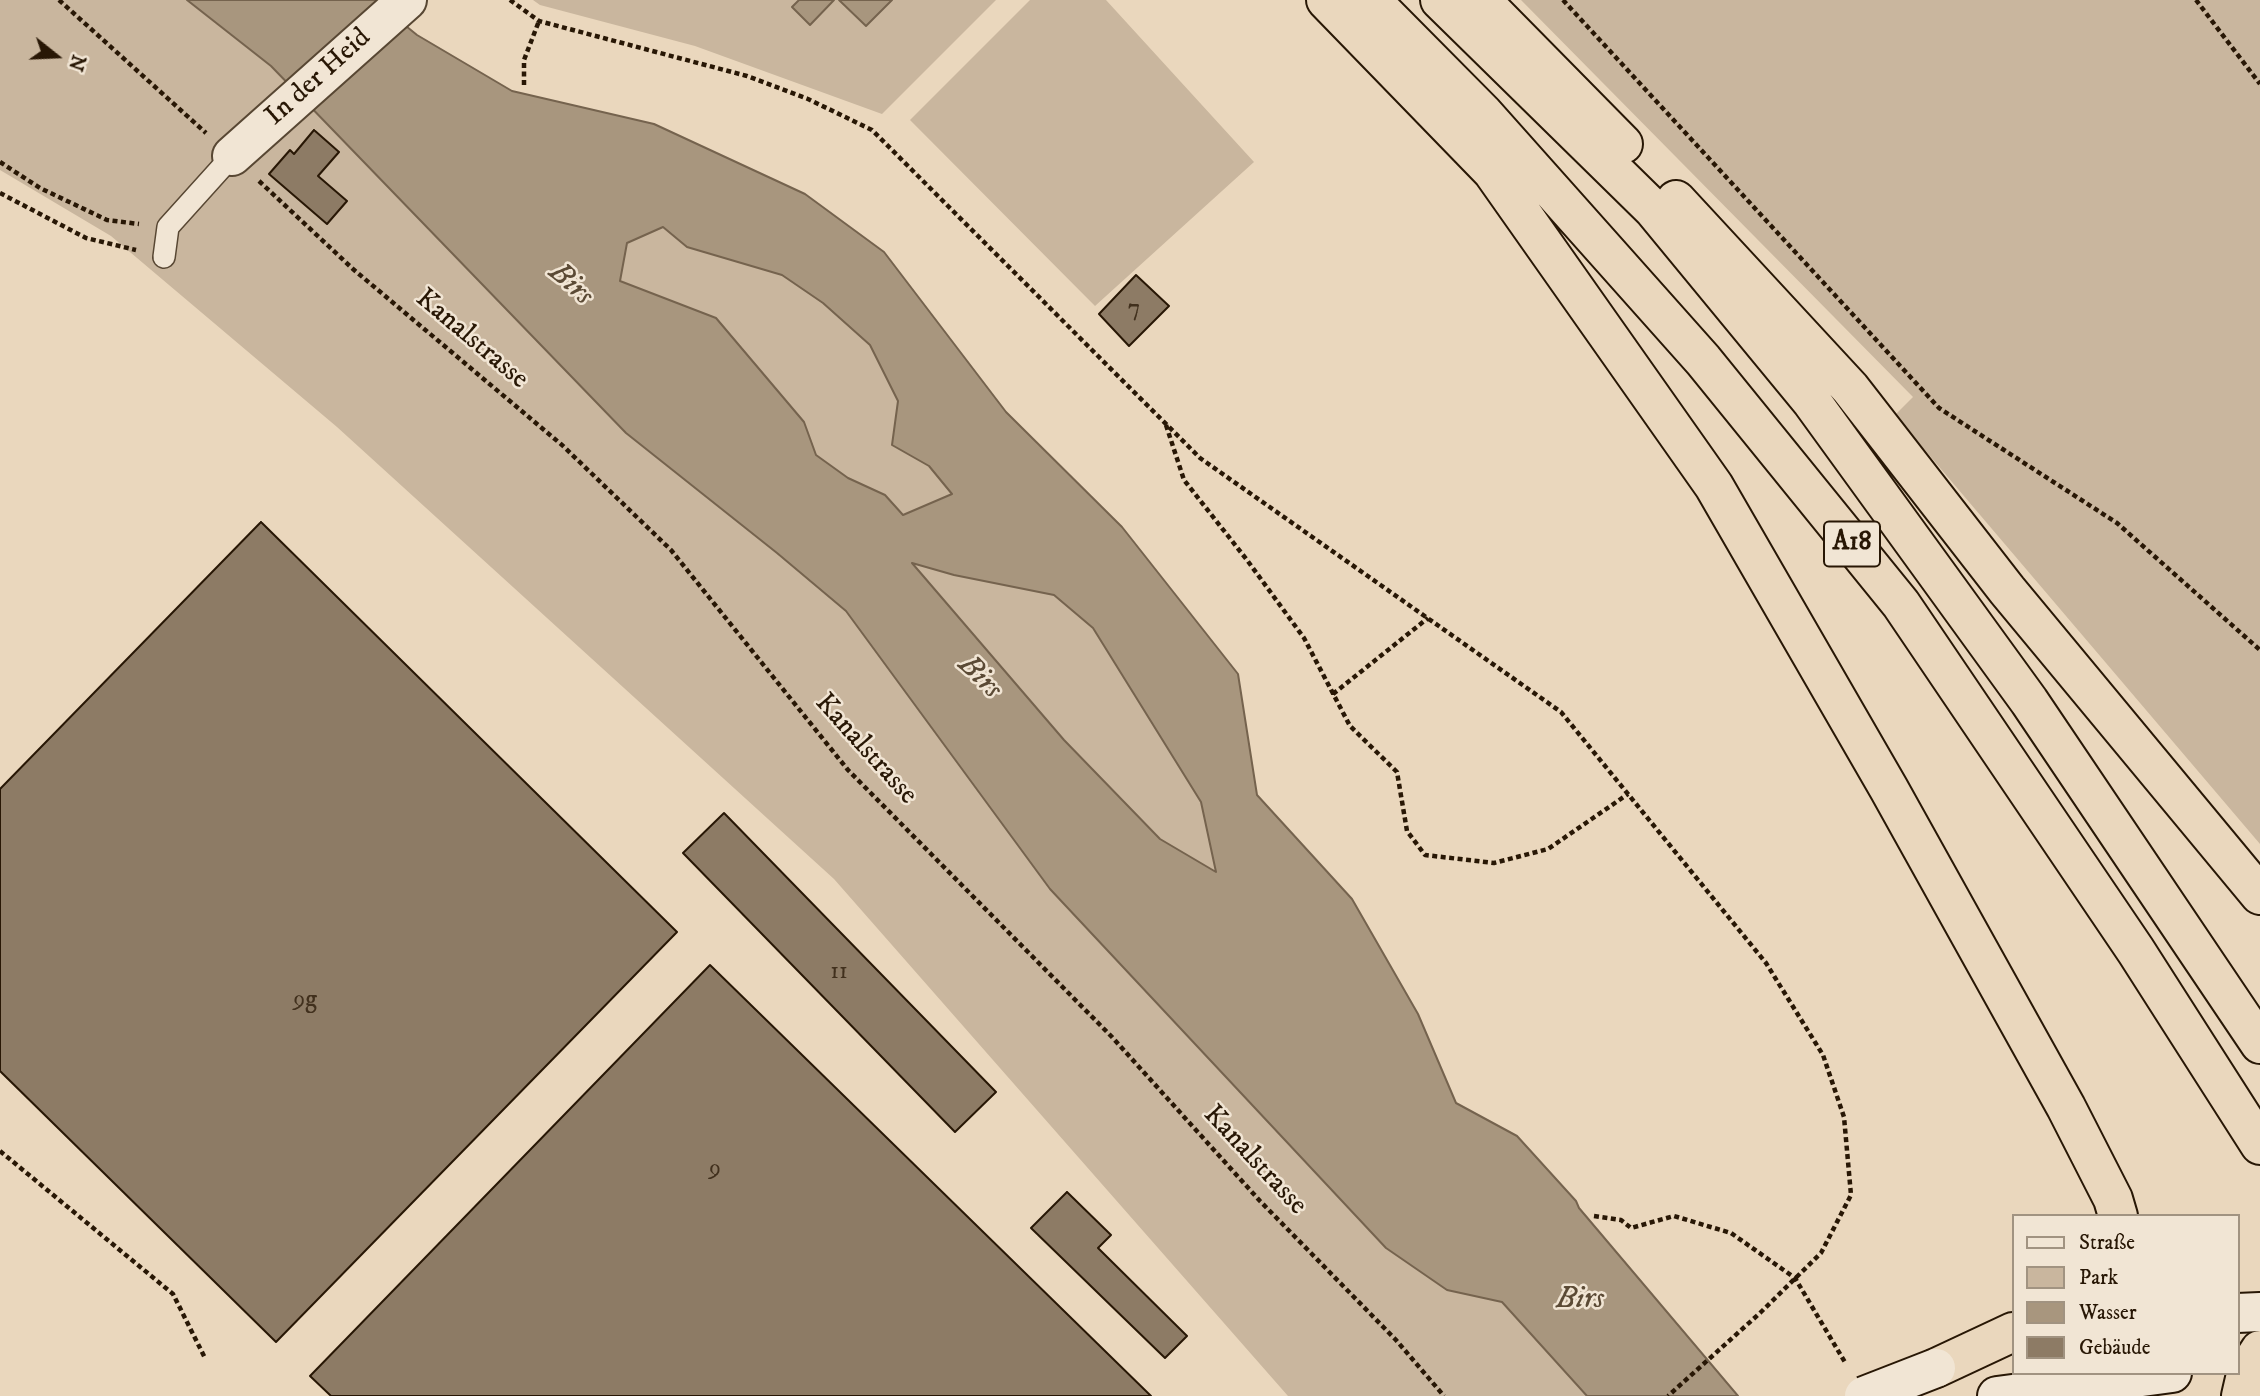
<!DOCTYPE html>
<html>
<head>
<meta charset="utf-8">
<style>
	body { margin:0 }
	#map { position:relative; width:2260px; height:1396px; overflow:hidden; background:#ead7bd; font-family:"IM FELL DW Pica",serif }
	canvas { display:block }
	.legend { position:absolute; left:2012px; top:1214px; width:228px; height:161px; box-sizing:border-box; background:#f1e5d4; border:2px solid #a19381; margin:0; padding:9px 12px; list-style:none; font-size:21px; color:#281705 }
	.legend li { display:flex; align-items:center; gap:14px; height:35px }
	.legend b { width:35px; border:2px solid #a19381 }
	.north { position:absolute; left:21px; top:21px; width:70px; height:70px; -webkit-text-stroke:5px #f1e5d4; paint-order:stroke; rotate:108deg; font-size:19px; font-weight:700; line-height:28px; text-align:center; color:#281705 }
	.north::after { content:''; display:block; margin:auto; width:24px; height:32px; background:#281705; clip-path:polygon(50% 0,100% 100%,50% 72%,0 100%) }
</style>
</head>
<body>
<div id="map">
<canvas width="2260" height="1396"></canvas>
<ul class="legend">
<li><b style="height:9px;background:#f1e5d4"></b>Straße</li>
<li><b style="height:19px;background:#c9b69e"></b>Park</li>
<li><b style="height:19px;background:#a8967e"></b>Wasser</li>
<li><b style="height:19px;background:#8d7b65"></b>Gebäude</li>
</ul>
<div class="north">N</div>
</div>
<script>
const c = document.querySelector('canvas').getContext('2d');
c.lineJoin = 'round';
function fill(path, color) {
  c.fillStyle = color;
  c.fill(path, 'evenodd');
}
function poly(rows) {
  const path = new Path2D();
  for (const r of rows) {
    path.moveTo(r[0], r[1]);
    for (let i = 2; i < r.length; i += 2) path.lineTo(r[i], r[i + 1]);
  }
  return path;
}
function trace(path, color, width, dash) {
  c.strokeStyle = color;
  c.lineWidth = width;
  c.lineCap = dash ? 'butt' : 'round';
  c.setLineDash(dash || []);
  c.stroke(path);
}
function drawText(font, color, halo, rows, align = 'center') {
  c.font = font + ' "IM FELL DW Pica",serif';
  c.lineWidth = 5;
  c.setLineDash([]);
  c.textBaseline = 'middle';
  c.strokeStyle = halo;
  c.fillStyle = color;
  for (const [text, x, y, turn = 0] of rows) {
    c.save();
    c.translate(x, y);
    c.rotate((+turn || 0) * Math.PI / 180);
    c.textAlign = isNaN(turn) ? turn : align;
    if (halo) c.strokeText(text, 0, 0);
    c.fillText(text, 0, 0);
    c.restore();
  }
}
fill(poly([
	[0,0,187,0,271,66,626,433,777,553,846,611,1050,889,1386,1248,1447,1290,1502,1302,1587,1396,1288,1396,834,879,337,427,111,236,0,170],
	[533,0,996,0,882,114,695,46,540,5],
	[1030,0,1106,0,1254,162,1095,306,910,120],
	[1521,0,2260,0,2260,844,1895,415,1913,397],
	[663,227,687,247,782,275,823,303,870,345,898,401,892,445,929,466,953,493,903,516,885,495,848,478,816,455,804,422,620,282,626,244],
	[911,563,954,575,1054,595,1093,628,1201,802,1217,872,1160,839,1064,740]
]), '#c9b69e');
const water = poly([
	[187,0,374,0,417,35,512,91,654,124,805,194,884,252,1006,412,1122,527,1238,674,1257,795,1352,899,1418,1014,1456,1103,1517,1136,1576,1201,1579,1208,1738,1396,1587,1396,1502,1302,1447,1290,1386,1248,1050,889,846,611,777,553,626,433,271,66,187,0],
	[663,227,687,247,782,275,823,303,870,345,898,401,892,445,929,466,952,494,903,515,885,495,848,478,816,455,804,422,716,318,620,281,627,243,663,227],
	[912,563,954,575,1054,595,1093,628,1201,802,1216,872,1160,839,1064,740,912,563],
	[799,0,834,0,810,25,792,7,799,0],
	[839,0,892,0,866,26,839,0]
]);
fill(water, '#a8967e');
trace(water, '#75634e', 2);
const building = poly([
	[314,130,339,152,318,176,347,201,327,224,269,174,290,150,294,154,314,130],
	[1136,275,1169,306,1129,346,1099,314,1136,275],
	[261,522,677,932,276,1342,0,1071,0,789,261,522],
	[724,813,996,1092,955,1132,683,853,724,813],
	[710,965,1151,1396,331,1396,310,1376,710,965],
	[1067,1192,1111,1235,1098,1248,1187,1336,1165,1358,1031,1228,1067,1192]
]);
fill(building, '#8d7b65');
trace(building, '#281705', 2);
const service = poly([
	[164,257,168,227,232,156]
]);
const minor = poly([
	[232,156,407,0]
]);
const secondary = poly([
	[2237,1313,2260,1312],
	[1997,1396,2172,1373]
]);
const motorway = poly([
	[1326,0,1492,171,1714,486,1889,789,2066,1107,2113,1199,2118,1216],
	[1371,0,1483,113,1703,360,1901,604,2136,951,2260,1145],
	[1440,0,1653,209,1812,402,2029,701,2260,1044],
	[1481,0,1623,144],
	[1676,200,1850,388,2007,590,2260,895],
	[1936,1368,2013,1332],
	[2241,1396,2247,1370,2260,1350]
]);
trace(service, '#584733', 24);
trace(minor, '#584733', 42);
trace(secondary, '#281705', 42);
trace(motorway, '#281705', 42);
trace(poly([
	[59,0,206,133],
	[510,0,539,21,747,76,808,99,872,130,1200,458,1561,712,1766,963,1823,1055,1844,1117,1851,1195,1821,1253,1760,1313,1668,1396],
	[1563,0,1939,408,2117,523,2260,650],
	[2196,0,2260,84],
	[524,85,524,60,539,21],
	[0,162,40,188,107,220,139,224],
	[259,181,353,269,562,445,671,550,848,770,1112,1037,1260,1201,1396,1340,1444,1396],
	[0,193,86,238,136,250],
	[1166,425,1184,480,1247,560,1304,638,1350,726,1397,772,1407,831,1425,855,1494,863,1548,849,1628,794],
	[1333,694,1428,618],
	[0,1151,173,1294,205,1358],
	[1594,1216,1621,1220,1631,1228,1674,1216,1731,1233,1795,1278,1846,1364]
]), '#281705', 4.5, [5, 3.5]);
trace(service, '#f1e5d4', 21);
trace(minor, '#f1e5d4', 38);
trace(secondary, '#f1e5d4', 38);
trace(motorway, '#ead7bd', 38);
const secondaryBridge = poly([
	[1864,1396,1936,1368]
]);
trace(secondaryBridge, '#281705', 42, []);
trace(secondaryBridge, '#f1e5d4', 38);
drawText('24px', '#41301d', null, [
	["7",1134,310],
	["11",839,973],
	["9g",305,1001],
	["9",715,1170]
]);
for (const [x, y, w] of [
	[1852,544,56]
]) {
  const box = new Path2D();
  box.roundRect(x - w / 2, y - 22.5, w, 45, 5);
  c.fillStyle = '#f1e5d4';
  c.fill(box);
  trace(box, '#281705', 2);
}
drawText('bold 26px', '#281705', null, [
	["A18",1852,544]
]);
drawText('28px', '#281705', '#f1e5d4', [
	["In der Heid",319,78,-42],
	["Kanalstrasse",471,340,40],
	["Kanalstrasse",865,750,48],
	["Kanalstrasse",1254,1161,47]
]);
drawText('italic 30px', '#5b4a35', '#f1e5d4', [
	["Birs",570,285,42],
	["Birs",979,678,45],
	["Birs",1580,1301]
]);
</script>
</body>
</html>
